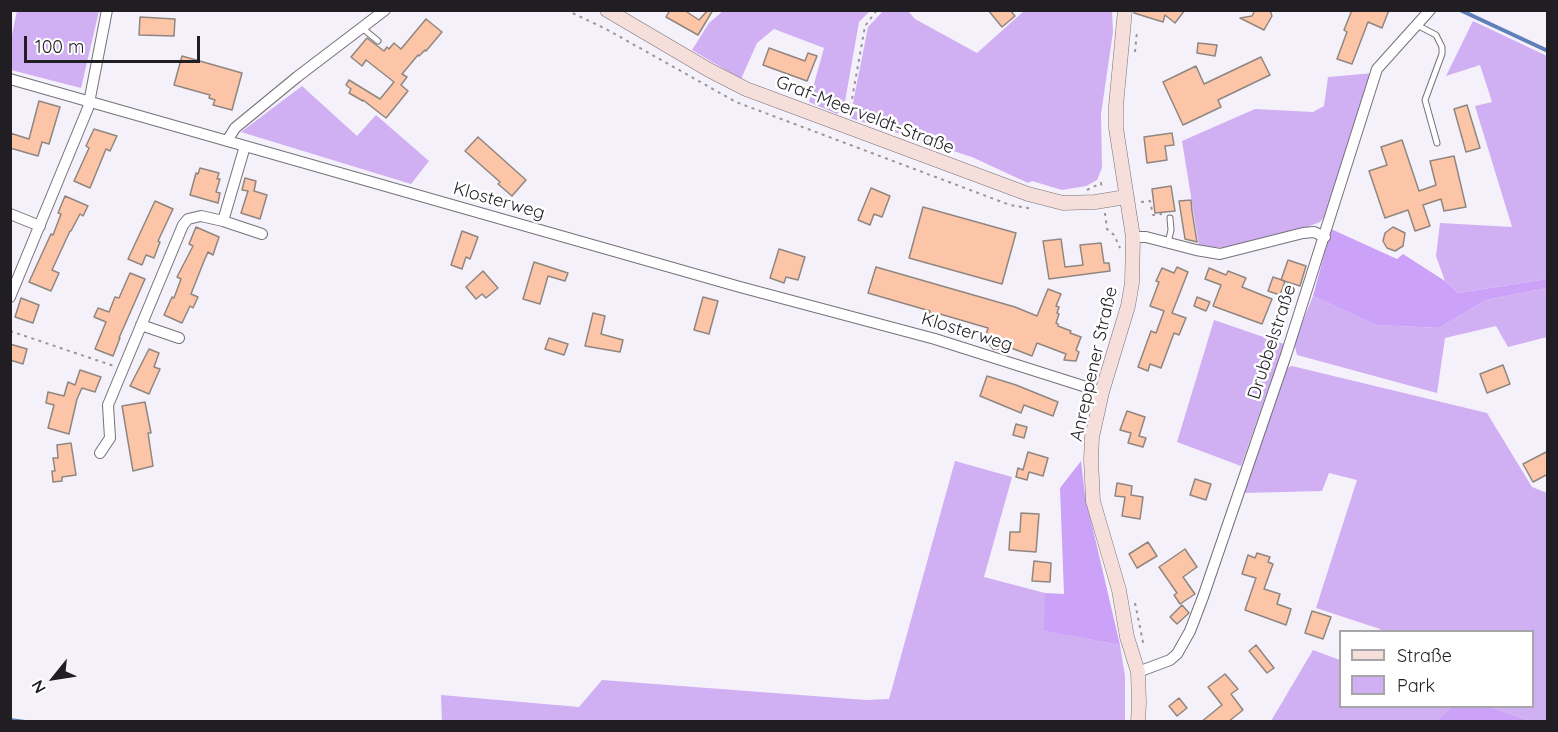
<!DOCTYPE html>
<html>
<head>
<meta charset="utf-8">
<style>
	body { margin:0 }
	#map { position:relative; width:1558px; height:732px; overflow:hidden; background:#f5f1fb; font-family:Quicksand,sans-serif }
	canvas { display:block }
	.frame { position:absolute; inset:0; border:12px solid #201e22; pointer-events:none }
	.legend { position:absolute; left:1339px; top:630px; width:195px; height:78px; box-sizing:border-box; background:#fff; border:2px solid #a6a5a7; margin:0; padding:8px 10px; list-style:none; font-size:18px; color:#201e22 }
	.legend li { display:flex; align-items:center; gap:12px; height:30px }
	.legend b { width:30px; border:2px solid #a6a5a7 }
	.north { position:absolute; left:24px; top:648px; width:60px; height:60px; -webkit-text-stroke:4px #fff; paint-order:stroke; rotate:240deg; font-size:16px; font-weight:700; line-height:24px; text-align:center; color:#201e22 }
	.north::after { content:''; display:block; margin:auto; width:21px; height:27px; background:#201e22; clip-path:polygon(50% 0,100% 100%,50% 72%,0 100%) }
	.scale { position:absolute; left:24px; top:36px; width:176px; height:27px; box-sizing:border-box; border:3px solid #201e22; border-top:0; padding-left:8px; font-size:18px; line-height:21px; white-space:nowrap; color:#201e22; -webkit-text-stroke:4px #fff; paint-order:stroke }
</style>
</head>
<body>
<div id="map">
<canvas width="1558" height="732"></canvas>
<div class="frame"></div>
<ul class="legend">
<li><b style="height:8px;background:#f6dfda"></b>Straße</li>
<li><b style="height:16px;background:#d0aff3"></b>Park</li>
</ul>
<div class="north">N</div>
<div class="scale">100 m</div>
</div>
<script>
const c = document.querySelector('canvas').getContext('2d');
c.lineJoin = 'round';
function fill(path, color) {
  c.fillStyle = color;
  c.fill(path, 'evenodd');
}
function poly(rows) {
  const path = new Path2D();
  for (const r of rows) {
    path.moveTo(r[0], r[1]);
    for (let i = 2; i < r.length; i += 2) path.lineTo(r[i], r[i + 1]);
  }
  return path;
}
function trace(path, color, width, dash) {
  c.strokeStyle = color;
  c.lineWidth = width;
  c.lineCap = dash ? 'butt' : 'round';
  c.setLineDash(dash || []);
  c.stroke(path);
}
function drawText(font, color, halo, rows, align = 'center') {
  c.font = font + ' Quicksand,sans-serif';
  c.lineWidth = 5;
  c.setLineDash([]);
  c.textBaseline = 'middle';
  c.strokeStyle = halo;
  c.fillStyle = color;
  for (const [text, x, y, turn = 0] of rows) {
    c.save();
    c.translate(x, y);
    c.rotate((+turn || 0) * Math.PI / 180);
    c.textAlign = isNaN(turn) ? turn : align;
    if (halo) c.strokeText(text, 0, 0);
    c.fillText(text, 0, 0);
    c.restore();
  }
}
fill(poly([
	[17,11,99,11,81,88,11,70,11,39],
	[723,11,870,11,859,22,844,107,837,114,809,102,824,48,774,29,757,43,741,79,692,50,709,23],
	[883,11,908,11,915,19,977,53,1024,11,1112,11,1113,32,1101,114,1102,168,1097,180,1086,186,1062,190,1032,181,1028,183,972,157,850,118,868,27],
	[1473,21,1547,56,1547,279,1458,293,1445,281,1436,256,1440,223,1512,227,1475,106,1492,102,1480,65,1446,76],
	[1374,73,1326,215,1320,222,1304,228,1226,248,1199,246,1182,141,1255,109,1313,112,1324,106,1328,77],
	[302,86,357,136,376,115,429,161,411,184,241,132],
	[1547,288,1547,337,1508,347,1496,326,1445,338,1437,393,1297,355,1294,343,1313,296,1376,325,1439,328,1486,300],
	[1214,320,1284,344,1241,466,1177,442],
	[1292,366,1487,413,1532,487,1547,493,1547,721,1530,721,1491,707,1532,706,1532,632,1380,631,1380,629,1316,608,1357,480,1329,473,1322,491,1243,493,1287,368],
	[955,461,1012,477,984,577,1045,593,1045,631,1120,645,1125,676,1125,722,442,722,441,695,579,707,602,680,866,700,889,699],
	[1313,650,1340,660,1340,706,1451,707,1436,721,1271,721]
]), '#d0aff3');
fill(poly([
	[1331,229,1397,259,1403,254,1445,281,1458,293,1547,279,1547,288,1486,300,1439,328,1376,325,1313,296],
	[1081,461,1085,495,1120,645,1044,631,1045,593,1064,594,1060,488],
	[1451,707,1491,707,1530,721,1436,721]
]), '#cca2f8');
trace(poly([
	[1460,10,1548,51],
	[10,720,25,722]
]), '#5e7fb8', 4);
const building = poly([
	[670,10,684,10,699,20,708,10,713,10,698,35,666,17,670,10],
	[988,10,1010,10,1015,16,1002,27,988,10],
	[1135,10,1185,10,1175,23,1165,15,1163,22,1134,13,1135,10],
	[1255,10,1270,10,1272,16,1264,30,1240,18,1252,16,1255,10],
	[1352,10,1389,10,1382,28,1368,22,1352,64,1337,59,1347,32,1344,30,1352,10],
	[140,17,175,19,174,36,139,35,140,17],
	[426,19,442,32,426,51,425,50,419,56,418,55,402,74,407,77,401,85,408,91,386,118,363,100,363,101,349,93,351,89,346,85,349,80,380,99,394,82,366,60,362,66,351,57,367,38,384,51,387,47,389,49,394,43,401,49,426,19],
	[1198,43,1217,45,1215,56,1197,53,1198,43],
	[769,48,805,61,808,53,817,56,807,81,763,65,769,48],
	[182,56,242,73,232,110,213,105,215,100,209,98,210,95,174,85,182,56],
	[1261,57,1270,75,1218,100,1221,107,1183,125,1163,82,1196,66,1204,84,1261,57],
	[39,101,60,107,49,144,42,142,38,156,10,148,10,133,29,139,39,101],
	[1467,105,1480,148,1466,152,1454,109,1467,105],
	[94,129,117,136,110,151,106,149,90,188,74,181,89,148,86,146,94,129],
	[1172,133,1174,145,1165,146,1167,160,1147,163,1144,137,1172,133],
	[478,137,526,180,512,196,498,184,500,182,465,151,478,137],
	[1402,140,1419,191,1436,185,1430,161,1454,156,1466,207,1444,211,1441,199,1423,205,1430,226,1415,231,1408,210,1385,218,1369,171,1387,165,1381,147,1402,140],
	[200,168,219,173,217,179,220,179,216,192,220,193,218,203,190,195,196,173,198,174,200,168],
	[245,178,256,181,254,191,267,195,260,219,241,213,248,191,242,190,245,178],
	[1171,186,1175,211,1155,213,1152,189,1171,186],
	[871,188,890,196,882,217,874,214,870,225,858,220,871,188],
	[65,196,88,206,83,216,80,214,71,231,70,231,52,270,59,273,51,291,29,282,51,234,53,235,61,214,58,213,65,196],
	[1191,200,1192,211,1197,242,1185,239,1179,201,1191,200],
	[155,201,173,209,158,241,160,242,154,258,146,255,142,265,128,259,155,201],
	[923,207,1016,233,1002,284,909,258,923,207],
	[196,227,219,237,213,255,208,252,204,261,191,294,198,297,193,308,190,306,182,323,164,315,172,297,174,298,181,279,177,277,193,246,189,244,196,227],
	[1393,227,1405,233,1403,246,1395,251,1387,248,1383,241,1385,233,1393,227],
	[462,231,478,237,470,259,466,257,462,269,451,265,462,231],
	[1061,239,1065,267,1083,265,1080,245,1101,243,1104,263,1109,263,1110,271,1049,279,1043,241,1061,239],
	[779,249,805,257,798,280,786,277,784,283,770,278,779,249],
	[1288,260,1306,266,1300,286,1281,280,1288,260],
	[534,262,568,273,565,281,548,276,540,304,523,299,534,262],
	[876,267,1015,307,1037,316,1048,289,1061,294,1056,306,1059,307,1057,313,1059,314,1056,323,1058,324,1058,326,1071,331,1070,333,1081,337,1076,350,1079,352,1076,361,1064,360,1066,354,1037,343,1032,356,1001,344,1000,349,993,349,985,339,988,328,940,314,937,324,928,321,930,311,868,293,876,267],
	[1177,267,1188,272,1172,313,1186,318,1179,335,1174,333,1161,368,1150,364,1148,371,1138,367,1151,331,1156,333,1164,311,1150,306,1159,282,1156,281,1162,268,1174,273,1177,267],
	[1209,268,1226,275,1228,271,1246,278,1242,287,1272,299,1262,324,1213,306,1221,285,1205,279,1209,268],
	[483,271,498,288,486,298,482,294,476,299,466,287,483,271],
	[130,273,145,279,119,338,120,338,113,356,95,349,106,322,94,317,98,308,109,312,115,297,119,298,130,273],
	[1273,277,1285,281,1280,295,1268,291,1273,277],
	[703,297,718,301,709,334,694,330,703,297],
	[1197,297,1210,302,1206,311,1194,306,1197,297],
	[21,298,39,305,33,323,15,317,21,298],
	[593,313,605,316,601,334,623,340,620,352,585,346,593,313],
	[549,338,568,344,564,355,545,349,549,338],
	[10,344,27,349,23,364,10,360,10,344],
	[149,349,159,353,154,367,160,369,149,394,130,386,149,349],
	[1503,365,1510,384,1487,393,1480,374,1503,365],
	[80,370,101,377,95,392,82,388,77,399,69,434,48,428,54,405,46,403,48,392,64,396,68,382,75,385,80,370],
	[987,376,1016,385,1058,402,1053,416,1024,405,1021,413,980,396,987,376],
	[145,402,151,433,148,433,153,466,133,471,122,406,145,402],
	[1127,411,1145,417,1139,436,1146,438,1143,447,1128,443,1131,433,1120,430,1127,411],
	[1016,424,1027,427,1024,438,1013,435,1016,424],
	[71,443,76,475,62,477,62,481,53,482,52,471,55,471,53,458,58,458,57,445,71,443],
	[1548,451,1548,474,1533,482,1523,464,1548,451],
	[1028,452,1048,458,1043,476,1029,472,1027,480,1016,477,1018,468,1023,470,1028,452],
	[1195,479,1211,484,1206,500,1190,495,1195,479],
	[1117,483,1132,486,1131,495,1143,497,1140,519,1122,516,1125,497,1115,496,1117,483],
	[1021,513,1039,514,1036,552,1009,550,1010,532,1020,532,1021,513],
	[1148,542,1157,556,1137,568,1129,554,1148,542],
	[1185,549,1197,567,1183,577,1195,594,1180,604,1174,595,1177,593,1159,567,1185,549],
	[1257,553,1270,557,1268,562,1273,564,1264,589,1280,594,1277,604,1291,609,1286,625,1245,610,1256,578,1242,574,1248,555,1255,558,1257,553],
	[1034,561,1051,563,1050,582,1032,581,1034,561],
	[1182,605,1189,613,1177,624,1170,617,1182,605],
	[1312,611,1331,617,1323,639,1305,633,1312,611],
	[1256,645,1274,668,1267,673,1249,651,1256,645],
	[1225,674,1238,689,1231,694,1243,710,1228,722,1201,722,1222,705,1208,687,1225,674],
	[1179,698,1187,708,1177,716,1169,706,1179,698]
]);
fill(building, '#fdc5a7');
trace(building, '#908680', 1.5);
const lane = poly([
	[1417,25,1436,35,1442,47,1442,54,1425,100,1437,143],
	[361,27,378,41],
	[1168,243,1171,230,1170,218]
]);
const street = poly([
	[10,79,740,287,935,339,1102,392],
	[227,141,235,128,297,77,385,10],
	[10,214,40,226],
	[223,221,262,234],
	[1133,237,1146,237,1196,250,1220,254,1303,233,1314,232,1325,237],
	[10,297,88,108,107,10],
	[141,325,179,338],
	[100,453,110,438,108,405,183,225,188,219,201,216,223,221,245,146],
	[1138,672,1170,660,1177,654,1190,631,1203,597,1286,355,1377,69,1430,10]
]);
const secondary = poly([
	[607,10,709,70,746,89,1028,194,1063,203,1095,202,1126,197],
	[1125,10,1116,106,1116,128,1133,237,1132,283,1128,306,1102,392,1092,437,1091,459,1093,501,1119,590,1127,637,1138,672,1139,703,1138,722]
]);
trace(lane, '#75717a', 7);
trace(street, '#75717a', 12);
trace(secondary, '#75717a', 15);
trace(poly([
	[566,10,606,29,736,102,1010,205,1033,209],
	[1135,52,1137,31],
	[845,112,852,99,865,26,877,10],
	[1087,190,1101,183,1102,189],
	[1141,202,1150,201,1153,215,1162,214],
	[1105,213,1107,229,1114,235,1120,248],
	[10,331,114,366],
	[1135,603,1144,647]
]), '#98959c', 2, [3, 4.5]);
trace(lane, '#fff', 5);
trace(street, '#fff', 10);
trace(secondary, '#f6dfda', 14);
drawText('18px', '#201e22', '#fff', [
	["Graf-Meerveldt-Straße",865,115,21],
	["Klosterweg",499,201,16],
	["Klosterweg",967,332,17],
	["Drubbelstraße",1272,342,-72],
	["Anreppener Straße",1094,364,-77]
]);
</script>
</body>
</html>
